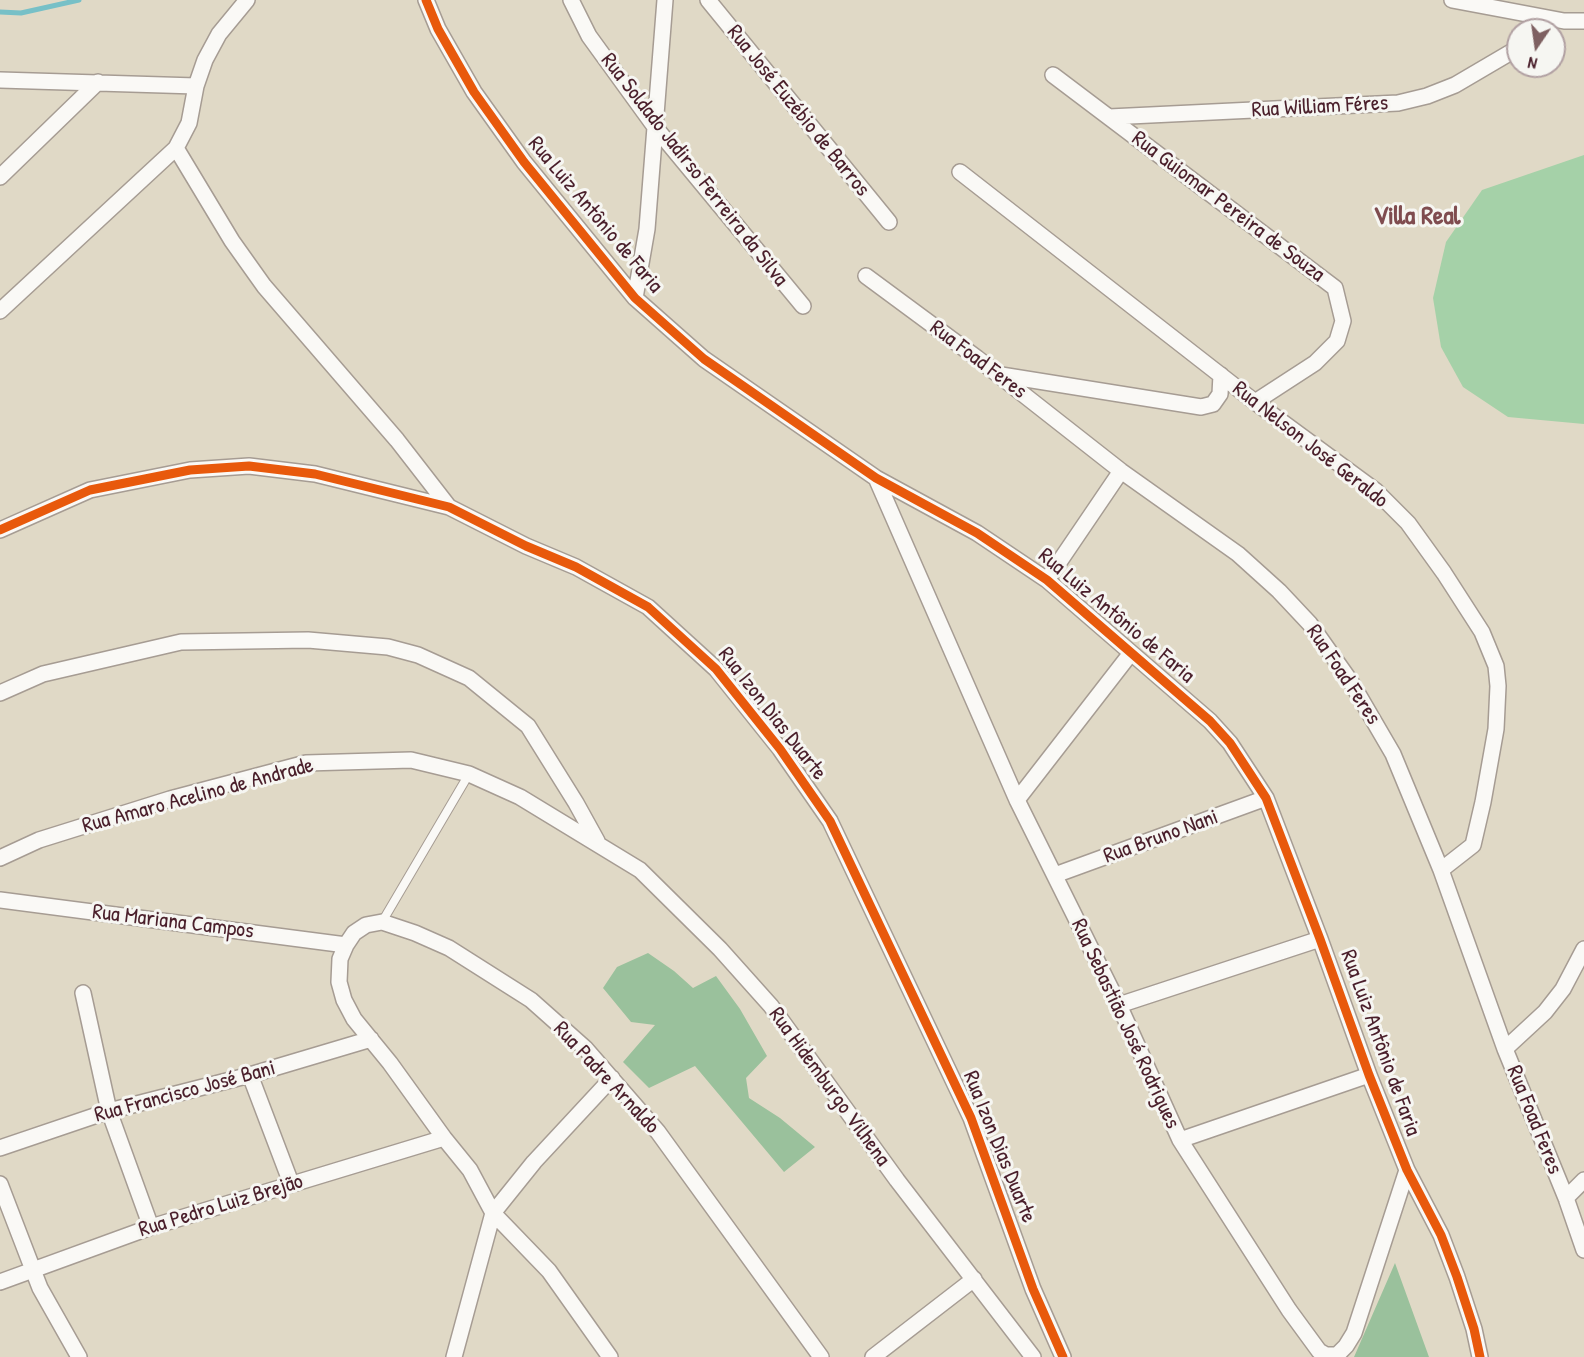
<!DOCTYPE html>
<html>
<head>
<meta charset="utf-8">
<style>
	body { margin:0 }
	#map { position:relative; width:1584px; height:1357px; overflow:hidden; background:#e0d9c6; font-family:"Patrick Hand",sans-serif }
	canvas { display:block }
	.north { position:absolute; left:1506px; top:18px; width:60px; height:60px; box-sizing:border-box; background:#f6f6f2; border:2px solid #b1a0a2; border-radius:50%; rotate:193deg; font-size:16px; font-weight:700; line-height:24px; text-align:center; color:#4a1f2b }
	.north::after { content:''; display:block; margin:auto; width:21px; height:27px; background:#7e6061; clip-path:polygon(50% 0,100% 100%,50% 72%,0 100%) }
</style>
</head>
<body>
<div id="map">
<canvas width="1584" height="1357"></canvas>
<div class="north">N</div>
</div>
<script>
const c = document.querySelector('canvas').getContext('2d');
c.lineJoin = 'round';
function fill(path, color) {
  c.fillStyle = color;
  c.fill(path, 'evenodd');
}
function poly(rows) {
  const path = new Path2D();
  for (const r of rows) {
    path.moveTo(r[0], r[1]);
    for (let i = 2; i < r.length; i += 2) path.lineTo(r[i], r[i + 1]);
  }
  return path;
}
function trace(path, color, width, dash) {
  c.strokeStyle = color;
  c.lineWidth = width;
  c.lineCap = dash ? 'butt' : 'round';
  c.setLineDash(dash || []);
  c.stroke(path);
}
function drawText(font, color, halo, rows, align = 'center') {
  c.font = font + ' "Patrick Hand",sans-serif';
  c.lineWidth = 6;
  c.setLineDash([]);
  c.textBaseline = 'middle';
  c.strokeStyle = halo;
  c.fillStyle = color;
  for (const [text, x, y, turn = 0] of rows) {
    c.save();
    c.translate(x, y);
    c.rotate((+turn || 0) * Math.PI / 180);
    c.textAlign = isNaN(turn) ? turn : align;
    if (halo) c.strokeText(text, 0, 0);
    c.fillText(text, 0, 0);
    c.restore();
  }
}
fill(poly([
	[1584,155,1584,424,1508,417,1463,387,1441,347,1433,298,1446,242,1482,190]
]), '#a5d1a8');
fill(poly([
	[648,953,674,971,693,988,716,976,740,1009,767,1056,746,1078,749,1098,780,1118,815,1147,784,1172,695,1066,649,1088,623,1062,655,1025,631,1022,603,988,617,967],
	[1395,1263,1429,1357,1354,1357]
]), '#9ac19c');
trace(poly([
	[0,12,21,13,79,0]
]), '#77c0c7', 5);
const lane = poly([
	[382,922,469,774]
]);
const street = poly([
	[426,0,438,29,474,92,524,162,635,298,704,359,876,478,977,533,1047,580,1210,721,1230,743,1266,798,1320,939,1369,1075,1407,1170,1441,1235,1457,1277,1474,1329,1480,1357],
	[571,0,589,36,655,127,803,306],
	[708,0,889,222],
	[1452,0,1564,21,1584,21],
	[1053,75,1335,288,1343,321,1337,341,1315,363,1255,402],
	[0,80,196,86],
	[1109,117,1398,103,1427,96,1455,85,1518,48],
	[176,148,232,241,264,286,397,440,449,507],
	[960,172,1255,402,1376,491,1408,523,1444,573,1482,632,1496,666,1498,686,1496,729,1483,802,1473,845,1441,870],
	[0,177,98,82],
	[866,276,977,358,1121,471,1238,554,1279,591,1310,624,1351,682,1393,754,1441,870,1505,1049,1566,1198,1584,1250],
	[635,298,647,229,665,0],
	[0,311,176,148,189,123,196,86,205,60,219,34,247,0],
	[1001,375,1201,407,1213,404,1220,394,1221,375],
	[876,478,1017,800,1119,1005,1180,1140,1289,1310,1319,1351,1326,1355,1337,1355,1346,1346,1354,1333,1407,1170],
	[0,530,90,490,190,470,249,466,315,474,449,507,526,546,576,567,648,607,716,669,780,749,830,821,971,1118,1033,1289,1063,1357],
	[1047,580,1121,471],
	[0,693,43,674,181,642,308,640,388,647,418,655,469,678,528,726,576,803,597,841],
	[1017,800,1131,653],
	[0,858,39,840,170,799,306,763,411,760,469,774,520,797,640,870,720,949,771,1006,897,1180,1033,1357],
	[1055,875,1266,798],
	[0,900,346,945],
	[83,993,109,1111,151,1227],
	[1119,1005,1320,939],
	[1505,1049,1545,1012,1563,989,1584,949],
	[250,1075,291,1183],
	[1180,1140,1369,1075],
	[0,1148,109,1111,250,1075,371,1039],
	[0,1184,40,1288,79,1357],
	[1566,1198,1584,1180],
	[0,1282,151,1227,444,1138],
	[454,1357,493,1213,534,1162,612,1078],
	[610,1357,549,1271,493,1213,470,1170,444,1138,390,1063,354,1019,344,1000,339,982,340,959,346,945,354,933,366,925,382,922,415,933,449,948,531,1000,585,1048,658,1132,821,1357],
	[873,1357,974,1279]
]);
trace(lane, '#a69c93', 10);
trace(street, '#a69c93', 18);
trace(lane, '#faf9f6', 8);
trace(street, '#faf9f6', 15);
trace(poly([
	[426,0,438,29,474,92,524,162,635,298,704,359,876,478,977,533,1047,580,1210,721,1230,743,1266,798,1320,939,1369,1075,1407,1170,1441,1235,1457,1277,1474,1329,1480,1357],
	[0,530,90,490,190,470,249,466,315,474,449,507,526,546,576,567,648,607,716,669,780,749,830,821,971,1118,1033,1289,1063,1357]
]), '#e8590c', 9);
drawText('22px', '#4a1f2b', '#f6f6f2', [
	["Rua William Féres",1320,107,-3],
	["Rua José Euzébio de Barros",798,111,51],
	["Rua Soldado Jadirso Ferreira da Silva",694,170,52],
	["Rua Guiomar Pereira de Souza",1228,207,37],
	["Rua Luiz Antônio de Faria",595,215,50],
	["Rua Foad Feres",978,360,37],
	["Rua Nelson José Geraldo",1310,445,38],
	["Rua Luiz Antônio de Faria",1116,616,40],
	["Rua Foad Feres",1343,675,56],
	["Rua Izon Dias Duarte",772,714,52],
	["Rua Amaro Acelino de Andrade",198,796,-15],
	["Rua Bruno Nani",1161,837,-20],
	["Rua Mariana Campos",173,922,7],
	["Rua Sebastião José Rodrigues",1125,1024,65],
	["Rua Luiz Antônio de Faria",1380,1043,70],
	["Rua Padre Arnaldo",606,1078,47],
	["Rua Hidemburgo Vilhena",829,1087,54],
	["Rua Francisco José Bani",185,1092,-15],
	["Rua Foad Feres",1534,1120,68],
	["Rua Izon Dias Duarte",999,1147,68],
	["Rua Pedro Luiz Brejão",221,1206,-17]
]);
drawText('bold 26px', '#7f4c4f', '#f6f6f2', [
	["Villa Real",1417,217]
]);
</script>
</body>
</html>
